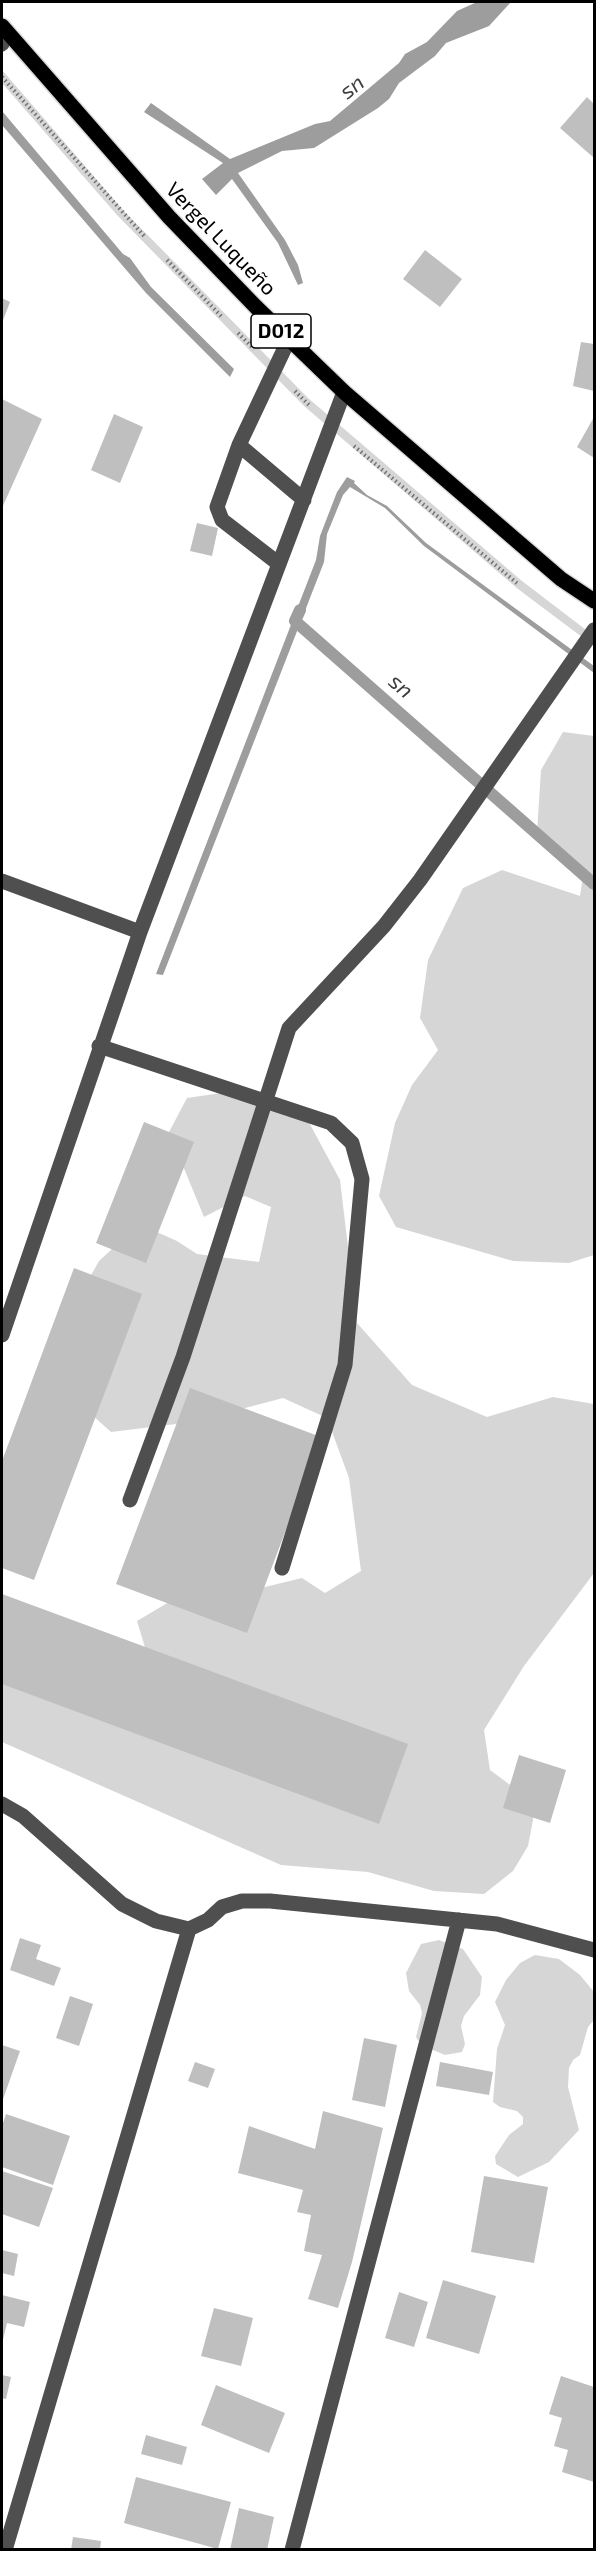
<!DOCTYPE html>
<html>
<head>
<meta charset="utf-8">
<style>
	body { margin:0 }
	#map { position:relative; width:596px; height:2551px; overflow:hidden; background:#fff; font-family:"Exo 2",sans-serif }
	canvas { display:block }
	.frame { position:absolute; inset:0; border:3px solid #000; pointer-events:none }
</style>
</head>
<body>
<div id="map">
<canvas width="596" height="2551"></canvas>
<div class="frame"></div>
</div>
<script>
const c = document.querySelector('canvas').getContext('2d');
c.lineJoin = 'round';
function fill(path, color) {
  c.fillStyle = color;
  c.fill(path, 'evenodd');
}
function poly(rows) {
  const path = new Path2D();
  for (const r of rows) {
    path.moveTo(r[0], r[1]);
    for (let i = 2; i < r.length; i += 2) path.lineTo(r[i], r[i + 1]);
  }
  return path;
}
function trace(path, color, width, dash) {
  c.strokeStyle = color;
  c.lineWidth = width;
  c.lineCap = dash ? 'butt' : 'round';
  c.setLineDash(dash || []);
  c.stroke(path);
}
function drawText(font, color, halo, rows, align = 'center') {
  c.font = font + ' "Exo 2",sans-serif';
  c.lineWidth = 5;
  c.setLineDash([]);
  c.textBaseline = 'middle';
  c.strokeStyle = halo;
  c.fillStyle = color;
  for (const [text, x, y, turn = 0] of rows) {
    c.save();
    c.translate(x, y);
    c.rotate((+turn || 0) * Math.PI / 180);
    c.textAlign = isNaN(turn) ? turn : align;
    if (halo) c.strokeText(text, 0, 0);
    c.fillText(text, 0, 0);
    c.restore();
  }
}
fill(poly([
	[2,70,123,210,308,398,522,581,594,636,594,646,518,589,304,406,117,215,2,83],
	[563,732,594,736,594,1255,569,1263,513,1261,396,1227,379,1196,395,1123,412,1085,438,1050,420,1018,428,960,463,888,502,870,580,896,584,869,537,832,541,770],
	[221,1093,305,1115,340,1180,357,1323,412,1385,487,1417,553,1397,594,1404,594,1573,524,1666,484,1730,490,1770,536,1804,528,1846,513,1871,484,1894,434,1891,368,1872,281,1865,2,1742,2,1673,6,1669,150,1664,137,1621,196,1586,240,1593,302,1578,325,1593,361,1571,349,1478,327,1418,283,1398,192,1422,111,1432,72,1397,80,1295,99,1261,139,1224,177,1241,197,1254,259,1262,271,1207,245,1196,204,1217,169,1132,187,1098],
	[439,1940,463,1949,482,1977,480,1995,464,2016,461,2026,465,2044,462,2052,445,2055,421,2045,416,2037,422,2013,420,2005,409,1991,406,1973,421,1944],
	[535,1955,559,1959,580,1975,594,1992,594,2020,588,2027,580,2055,573,2060,569,2068,568,2087,579,2130,549,2162,518,2177,496,2164,495,2156,509,2135,523,2124,523,2117,517,2111,500,2107,493,2102,497,2049,505,2025,495,2002,506,1980,520,1963]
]), '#d6d6d6');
fill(poly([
	[477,2,511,2,489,26,446,43,435,56,399,83,389,99,378,108,314,148,282,151,238,173,285,240,298,265,303,283,298,285,278,243,232,179,216,195,202,179,223,163,144,112,151,103,230,159,315,124,330,121,399,63,405,54,427,42,457,11],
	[2,111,123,254,130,258,151,287,234,369,230,377,146,293,2,125],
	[347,477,355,481,354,483,367,495,387,506,426,543,594,666,594,673,424,546,385,508,350,487,343,495,327,534,324,562,163,975,156,974,316,560,320,536,337,492]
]), '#9d9d9d');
trace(poly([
	[300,610,295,621,594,884]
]), '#9d9d9d', 12);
fill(poly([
	[587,97,594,104,594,158,560,128],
	[425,250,462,279,440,307,403,279],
	[2,298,10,302,2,323],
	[581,342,594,344,594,391,573,386],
	[2,399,42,419,2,508],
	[114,414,143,427,120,483,91,470],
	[594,417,594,458,577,447],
	[197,523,218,528,212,556,190,551],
	[144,1122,194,1142,146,1263,96,1243],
	[74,1268,142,1294,34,1580,2,1568,2,1461],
	[190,1388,321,1437,247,1633,116,1584],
	[2,1594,408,1744,379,1824,2,1684],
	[519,1755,566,1770,550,1823,503,1808],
	[20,1938,41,1945,36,1959,61,1968,54,1986,10,1970],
	[70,1996,93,2004,79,2046,56,2038],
	[364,2038,397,2045,385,2107,352,2100],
	[2,2045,20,2051,2,2102],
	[195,2062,215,2069,208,2088,188,2081],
	[440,2062,493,2072,489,2095,436,2086],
	[323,2111,383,2128,352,2262,338,2308,308,2299,322,2255,304,2251,311,2215,297,2212,303,2190,238,2173,249,2126,315,2149],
	[6,2114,70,2136,53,2185,2,2167,2,2126],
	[2,2171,53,2188,39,2227,2,2214],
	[484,2176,548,2187,534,2263,471,2252],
	[2,2250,18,2254,14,2276,2,2273],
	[443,2280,496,2296,479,2354,426,2338],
	[399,2292,428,2302,414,2347,385,2338],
	[2,2295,30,2302,24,2327,7,2323,2,2344],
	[214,2308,253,2318,241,2366,201,2356],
	[2,2375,11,2377,6,2399,2,2398],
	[561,2376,594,2387,594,2482,562,2472,568,2450,554,2446,562,2418,549,2414],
	[216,2385,285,2413,269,2453,201,2425],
	[146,2435,187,2447,182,2465,141,2454],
	[136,2477,231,2502,218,2549,124,2523],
	[239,2508,274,2517,267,2550,230,2550],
	[73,2537,101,2541,100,2550,71,2550]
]), '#bfbfbf');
const major = poly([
	[2,26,169,217,256,307,344,392,561,579,594,601]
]);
trace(major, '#dbdbdb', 18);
trace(poly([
	[2,77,145,237],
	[167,260,222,317],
	[238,333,254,349],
	[295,391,309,405],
	[354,446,518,584]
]), '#717171', 4, [1.5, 3]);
trace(poly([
	[2,44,7,33],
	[239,445,304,500],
	[279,564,222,520,217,507,239,445,289,339],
	[2,881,140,932],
	[99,1046,331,1123,352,1143,362,1179,345,1365,282,1568],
	[2,1335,140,932,344,392],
	[130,1500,183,1357,289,1028,384,926,420,880,594,630],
	[2,1804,23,1816,122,1904,156,1921,189,1929,208,1920,222,1907,242,1901,270,1901,497,1924,594,1950],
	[5,2550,189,1929],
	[292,2550,459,1920]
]), '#4f4f4f', 15);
trace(major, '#000', 15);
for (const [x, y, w] of [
	[281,331,60]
]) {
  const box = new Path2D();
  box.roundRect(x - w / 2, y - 17, w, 34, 4.5);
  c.fillStyle = '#fff';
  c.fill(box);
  trace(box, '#000', 1.5);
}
drawText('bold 20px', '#000', null, [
	["D012",281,331]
]);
drawText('21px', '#000', '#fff', [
	["Vergel Luqueño",221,239,46]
]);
drawText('italic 22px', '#3e3e3e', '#fff', [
	["sn",352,87,-37],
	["sn",401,686,41]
]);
</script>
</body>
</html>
